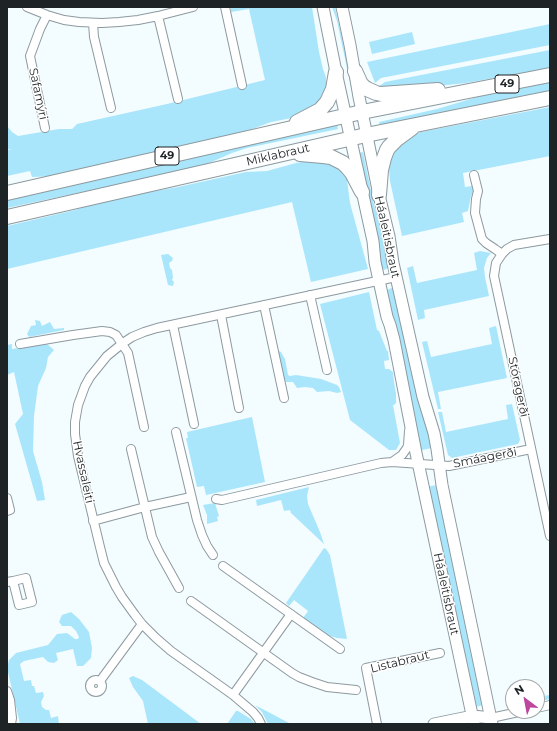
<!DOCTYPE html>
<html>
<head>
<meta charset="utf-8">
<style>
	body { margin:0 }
	#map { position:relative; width:557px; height:731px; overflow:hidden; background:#f3fcff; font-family:Montserrat,sans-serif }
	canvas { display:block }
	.frame { position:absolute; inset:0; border:8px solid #1e2325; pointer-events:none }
	.north { position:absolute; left:505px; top:679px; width:40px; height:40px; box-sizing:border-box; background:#fff; border:1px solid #a5a7a8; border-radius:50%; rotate:328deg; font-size:11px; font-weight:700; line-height:16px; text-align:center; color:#1e2325 }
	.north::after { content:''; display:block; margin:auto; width:14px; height:18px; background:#bd479e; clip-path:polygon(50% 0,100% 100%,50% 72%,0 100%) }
</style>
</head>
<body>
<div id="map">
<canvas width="557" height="731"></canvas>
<div class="frame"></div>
<div class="north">N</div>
</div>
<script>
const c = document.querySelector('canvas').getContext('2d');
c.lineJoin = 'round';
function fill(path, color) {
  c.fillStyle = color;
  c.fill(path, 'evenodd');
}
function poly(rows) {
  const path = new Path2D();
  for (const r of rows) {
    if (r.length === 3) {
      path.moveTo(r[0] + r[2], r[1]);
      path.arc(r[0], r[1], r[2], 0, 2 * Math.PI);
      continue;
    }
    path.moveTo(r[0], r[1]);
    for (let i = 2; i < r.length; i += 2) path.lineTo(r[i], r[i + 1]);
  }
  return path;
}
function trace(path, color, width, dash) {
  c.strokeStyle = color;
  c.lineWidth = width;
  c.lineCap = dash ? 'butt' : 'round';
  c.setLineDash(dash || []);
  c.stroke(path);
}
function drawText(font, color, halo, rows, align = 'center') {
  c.font = font + ' Montserrat,sans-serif';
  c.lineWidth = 3;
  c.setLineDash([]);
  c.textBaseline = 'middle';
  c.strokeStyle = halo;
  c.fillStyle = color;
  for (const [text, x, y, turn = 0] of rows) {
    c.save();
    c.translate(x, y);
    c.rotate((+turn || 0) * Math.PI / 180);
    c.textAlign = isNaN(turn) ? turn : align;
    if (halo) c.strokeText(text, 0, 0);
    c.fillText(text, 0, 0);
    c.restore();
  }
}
fill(poly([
	[231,7,312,7,319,52,323,69,326,77,326,97,323,103,297,117,271,122,247,131,57,176,32,177,30,171,7,176,7,150,12,150,7,149,7,126,12,132,18,136,59,129,72,129,77,124,167,104,265,80,249,9,231,12],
	[332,7,335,7,345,51,352,64,357,91,352,92,337,21],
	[550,24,550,45,381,78,375,83,367,62],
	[412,32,415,44,372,54,369,42],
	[550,50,550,68,466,83,429,87,375,89,385,82],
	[550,81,550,93,380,126,379,122,437,109,494,92],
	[550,107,550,156,463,173,465,187,472,186,474,190,471,196,468,211,462,213,464,222,402,236,390,181,389,168,390,162,395,150,411,134],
	[337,124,338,129,247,148,232,153,207,164,190,169,7,208,7,200],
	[363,152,374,205,382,226,390,267,384,270,381,268,358,153],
	[320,159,333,161,346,172,350,203,368,269,311,282,292,202,7,269,7,226,75,210,97,202,120,197,178,187,246,172,267,171,296,163],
	[480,251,491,253,487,258,484,268,485,277,489,296,424,310,425,318,418,320,407,268,413,266,417,283,477,270,474,253],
	[168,254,173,258,172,261,169,263,170,268,172,270,173,278,172,280,174,282,173,286,168,285,161,255],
	[392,288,394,289,432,448,422,450,420,447,386,291,389,289],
	[369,292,377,330,379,331,387,351,388,351,389,360,384,361,385,369,389,369,393,372,394,382,396,394,396,403,394,405,393,405,400,443,396,450,389,450,350,420,320,304],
	[35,320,40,321,42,326,50,322,54,329,64,328,64,330,29,337,27,334,31,326,36,325],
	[496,326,507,378,438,392,441,409,438,409,422,342,427,341,431,357,492,344,489,328],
	[46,343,54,350,48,357,46,368,38,386,34,416,33,451,42,482,45,500,37,501,15,424,23,414,14,372,7,375,7,345,12,344,12,349],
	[279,351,281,352,285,359,288,375,290,376,296,375,321,379,337,385,339,387,341,392,337,393,329,391,317,392,313,388,305,387,297,388,293,382,286,382,282,377,277,354],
	[512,404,520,440,518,444,452,458,448,455,438,412,442,412,446,432,508,419,506,405],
	[252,417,265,482,206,495,204,486,197,487,186,438,188,438,187,432],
	[437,485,483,705,476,707,426,487],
	[309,487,307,496,308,504,320,532,324,544,291,513,290,510,284,511,281,500,257,506,256,500],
	[215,503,219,516,217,517,218,521,207,524,207,515,203,505],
	[324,548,326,549,330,555,347,639,337,638,326,635,303,618,308,611,294,600,289,606,286,603],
	[71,612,79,619,89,632,92,648,91,658,83,666,77,666,73,649,56,653,58,660,54,663,48,662,43,657,24,661,20,664,24,681,31,680,32,686,34,686,36,693,43,692,44,696,41,702,42,707,46,710,49,710,51,718,58,716,59,724,20,724,7,668,9,660,16,653,48,645,57,634,67,633,75,639,78,639,79,637,76,631,71,626,62,626,59,622,62,615],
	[133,676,142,680,201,724,148,724,143,701,133,687,129,678],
	[550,695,550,699,537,702,537,697],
	[255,705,289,723,291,724,268,724,262,712],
	[236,711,238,711,251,719,255,724,227,724]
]), '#aae6fb');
const street = poly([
	[27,7,47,15,64,20,79,22,102,23,119,22,138,20,158,16,193,7],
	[225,7,242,85],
	[158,16,178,99],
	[93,23,94,37,111,108],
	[45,128,30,56,40,29,47,15],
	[474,175,478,191,476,199,475,213,482,239,486,243,495,249,502,254],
	[550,239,514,245,507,249,502,254,496,263,494,276,550,536],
	[310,295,327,370],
	[264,305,284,398],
	[221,315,239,408],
	[173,325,194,424],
	[20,344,73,335,102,331,110,332,116,335,128,353,144,427],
	[176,432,197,520,202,535,207,546,213,555],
	[131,449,152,537,159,552,179,588],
	[392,462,402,455,407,448,408,445,409,431],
	[7,498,10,510,7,511],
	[216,499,222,500,381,463,392,462,449,466,531,449],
	[93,521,145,507,191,497],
	[223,566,340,649],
	[7,582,13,581,26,578,32,602,19,605,13,581],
	[191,601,292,673,299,677,312,682,327,687,356,690],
	[96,686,6],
	[100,681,142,624],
	[7,691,10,700,12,718,11,724],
	[233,695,291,614],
	[537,708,550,705],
	[491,718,523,711],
	[261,724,258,718,253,712,233,695,171,651,156,638,142,624,135,615,122,597,116,587,104,563,100,547,78,456,75,434,75,422,78,405,85,386,90,377,107,356,123,343,132,337,144,332,157,328,396,277],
	[377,724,366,668,440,653]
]);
const secondary = poly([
	[323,7,336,72,373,241,375,262,387,317,390,325,394,340,416,453,474,724],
	[342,7,350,45,359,97,379,195,389,236,393,263,423,397,434,433,437,449,442,485,492,724],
	[434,724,473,716,491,718]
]);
const highway = poly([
	[355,71,361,84,364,87,367,89,376,93,381,94,438,90],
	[297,122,320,110,327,102,333,89,336,72],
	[300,154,323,156,331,157,343,163,347,167,352,173,362,192],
	[7,193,362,112,550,75],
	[379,195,381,170,384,158,387,150,389,147,397,139,412,128],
	[7,217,366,135,550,98]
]);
trace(street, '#8d9a9f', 10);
trace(secondary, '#8d9a9f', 13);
trace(highway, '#8d9a9f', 16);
trace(street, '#fff', 8);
trace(secondary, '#fff', 11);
trace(highway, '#fff', 14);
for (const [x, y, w] of [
	[507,84,24],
	[167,156,24]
]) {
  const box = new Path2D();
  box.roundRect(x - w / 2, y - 9, w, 18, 3);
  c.fillStyle = '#fff';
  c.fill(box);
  trace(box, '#1e2325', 1);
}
drawText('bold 11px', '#1e2325', null, [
	["49",507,84],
	["49",167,156]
]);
drawText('12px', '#1e2325', '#fff', [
	["Safamýri",38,94,78],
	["Miklabraut",278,155,-13],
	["Háaleitisbraut",387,237,78],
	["Stóragerði",518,387,78],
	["Smáagerði",485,458,-11],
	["Hvassaleiti",83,472,78],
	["Háaleitisbraut",446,594,78],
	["Listabraut",400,662,-14]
]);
</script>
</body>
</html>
